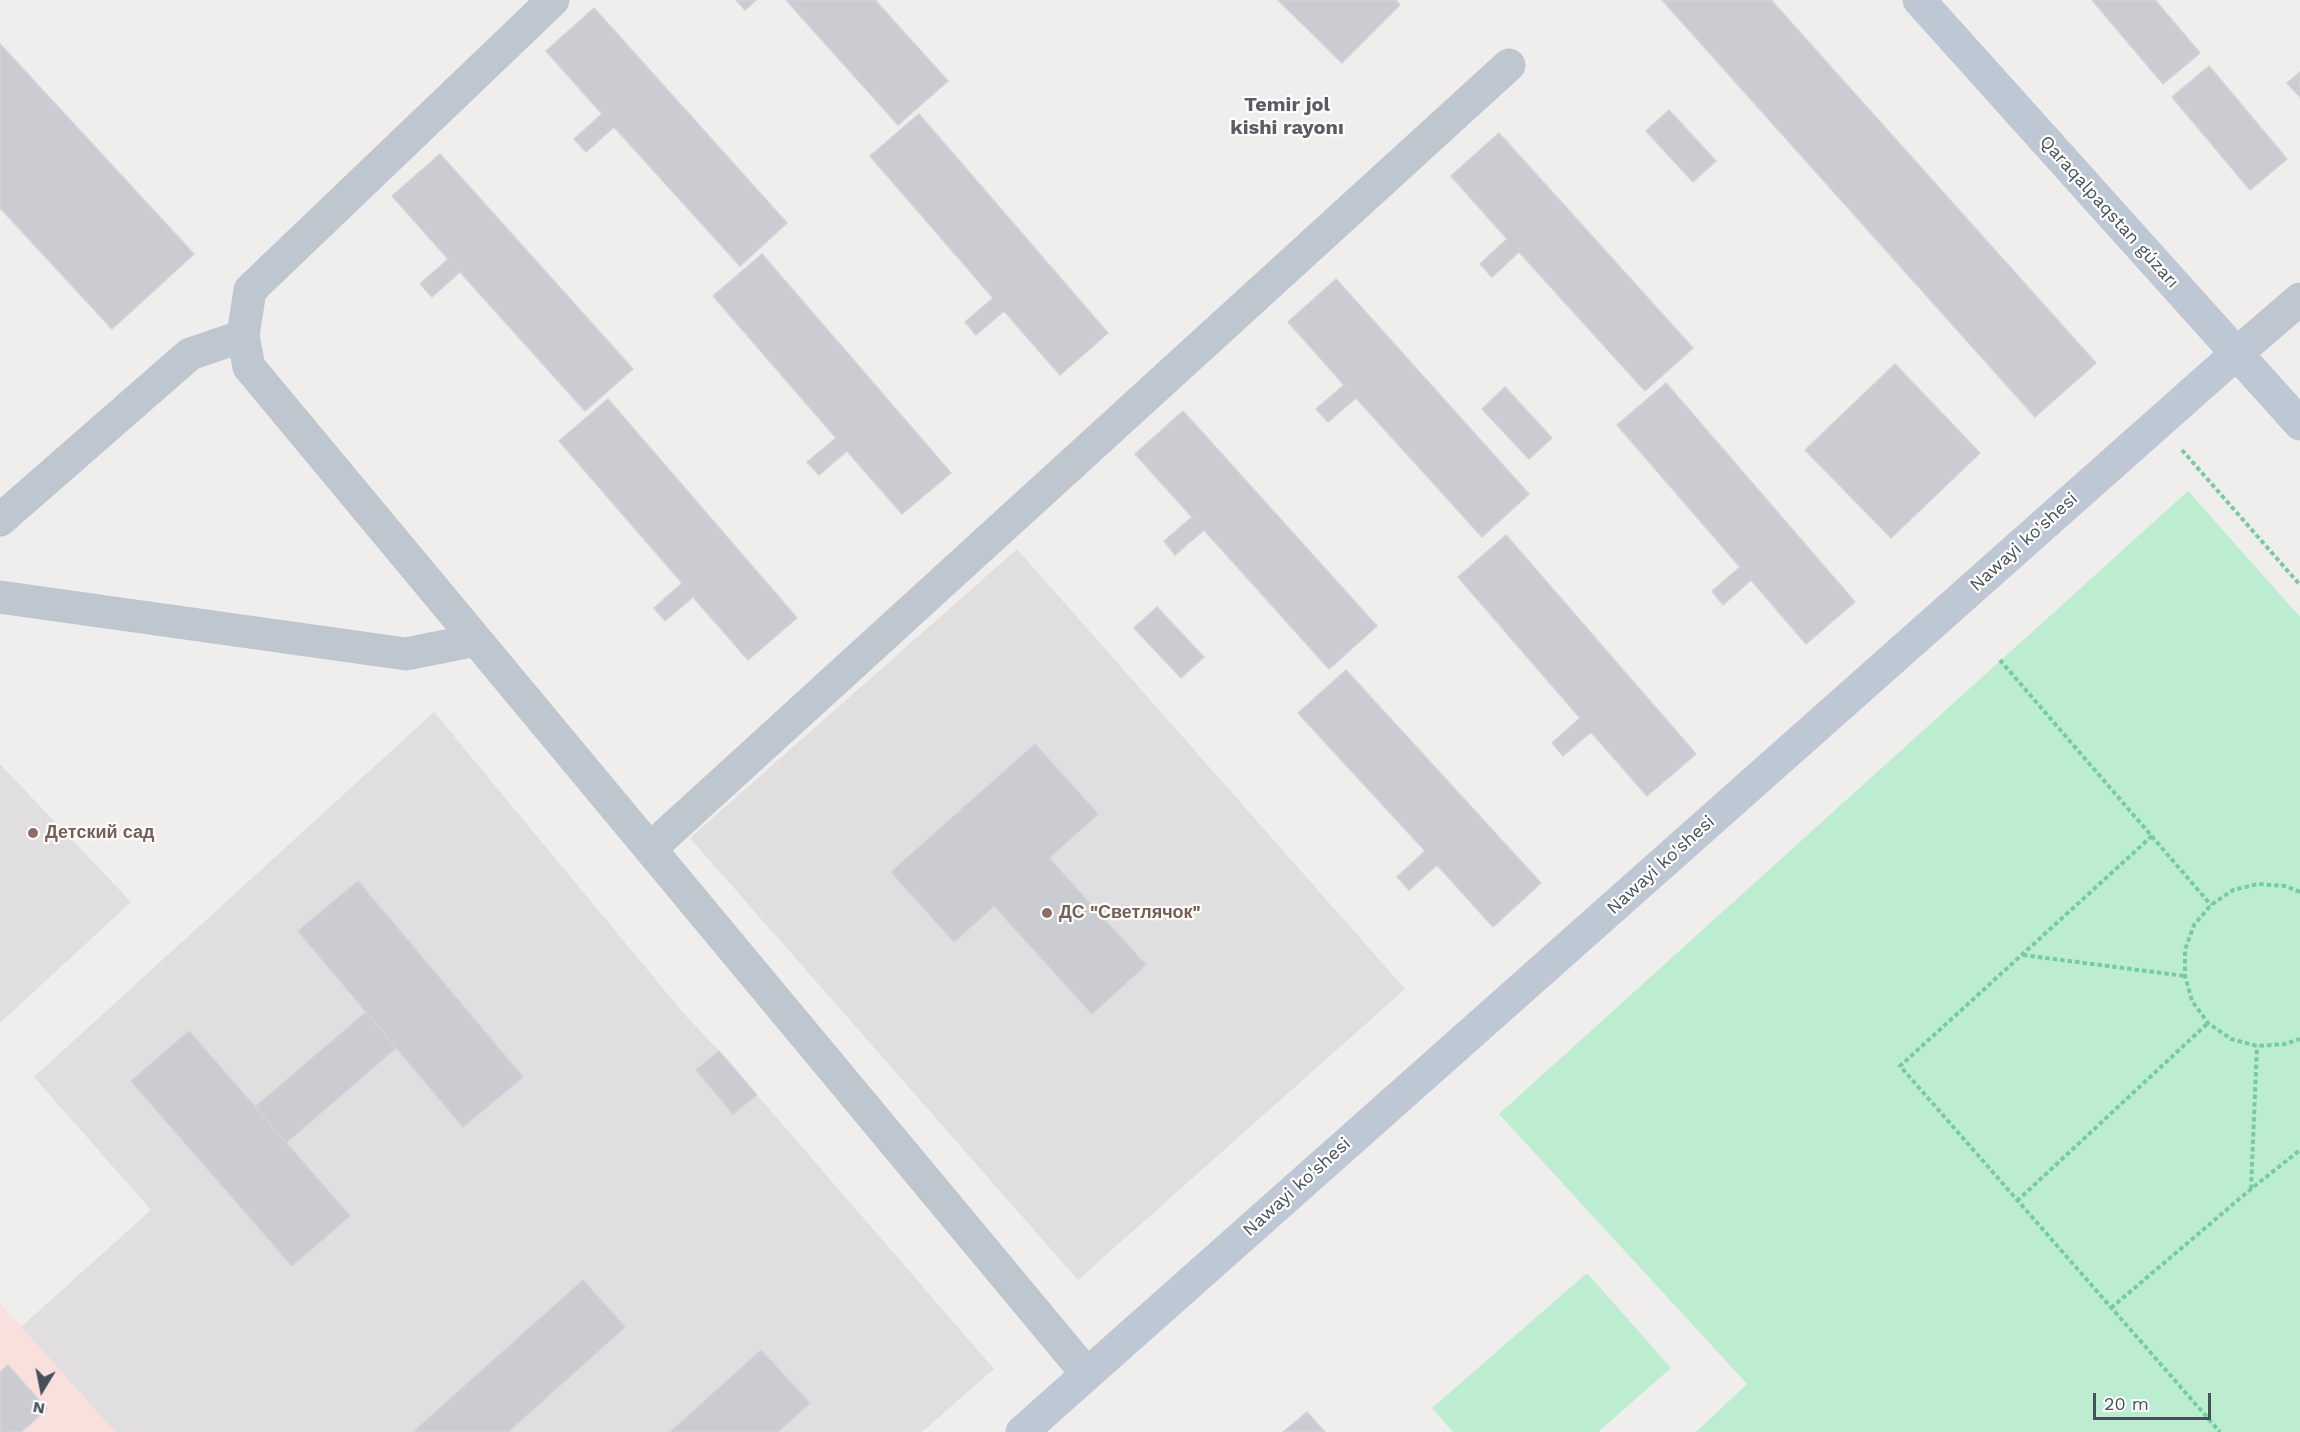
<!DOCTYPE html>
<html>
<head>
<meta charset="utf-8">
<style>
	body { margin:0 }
	#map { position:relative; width:2300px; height:1432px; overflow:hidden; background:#f0eded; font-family:"Work Sans",sans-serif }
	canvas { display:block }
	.north { position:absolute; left:12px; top:1360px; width:60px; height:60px; -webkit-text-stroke:4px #fff; paint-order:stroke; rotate:190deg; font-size:16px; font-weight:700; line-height:24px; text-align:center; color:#46505a }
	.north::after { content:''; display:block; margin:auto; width:21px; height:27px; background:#46505a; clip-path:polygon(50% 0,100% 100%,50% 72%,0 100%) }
	.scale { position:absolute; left:2093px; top:1393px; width:118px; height:27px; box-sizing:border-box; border:3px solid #46505a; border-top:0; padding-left:8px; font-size:18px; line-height:21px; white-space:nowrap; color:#46505a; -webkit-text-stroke:4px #fff; paint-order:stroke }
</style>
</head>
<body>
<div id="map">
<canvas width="2300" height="1432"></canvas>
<div class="north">N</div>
<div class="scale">20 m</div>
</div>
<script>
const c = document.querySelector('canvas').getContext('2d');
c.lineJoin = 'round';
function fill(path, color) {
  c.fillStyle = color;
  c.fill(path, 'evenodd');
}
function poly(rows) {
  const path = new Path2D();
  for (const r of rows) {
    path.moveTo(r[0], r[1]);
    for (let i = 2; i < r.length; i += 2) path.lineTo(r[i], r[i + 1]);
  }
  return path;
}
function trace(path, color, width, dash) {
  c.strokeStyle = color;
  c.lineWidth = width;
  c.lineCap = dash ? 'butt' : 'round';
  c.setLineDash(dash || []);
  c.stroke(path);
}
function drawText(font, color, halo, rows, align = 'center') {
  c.font = font + ' "Work Sans",sans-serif';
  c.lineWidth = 4.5;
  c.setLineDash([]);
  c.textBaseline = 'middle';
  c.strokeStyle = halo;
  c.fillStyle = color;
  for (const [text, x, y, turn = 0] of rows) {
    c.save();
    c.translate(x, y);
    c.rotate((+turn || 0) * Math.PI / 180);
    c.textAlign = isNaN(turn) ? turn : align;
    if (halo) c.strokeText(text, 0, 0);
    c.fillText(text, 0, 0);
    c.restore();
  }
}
fill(poly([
	[1017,549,1405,989,1078,1280,690,838],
	[434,712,685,1015,719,1051,994,1369,922,1432,115,1432,21,1327,151,1210,34,1077],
	[0,764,131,902,0,1023]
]), '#e1dedf');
fill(poly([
	[0,1304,21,1327,115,1432,0,1432]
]), '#fae0dd');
fill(poly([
	[2188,491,2300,617,2300,1432,1696,1432,1747,1384,1499,1114],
	[1587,1273,1671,1368,1598,1432,1453,1432,1432,1408]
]), '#bcedd0');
const building = poly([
	[736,0,756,0,745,10,736,0],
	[786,0,875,0,948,81,898,125,786,0],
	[1278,0,1396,0,1400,5,1342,63,1278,0],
	[1662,0,1771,0,2096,363,2035,417,1662,0],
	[2092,0,2155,0,2200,53,2163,84,2092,0],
	[594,8,787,223,740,266,614,127,586,152,574,139,602,114,546,51,594,8],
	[0,44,194,254,112,329,0,208,0,44],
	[2209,66,2287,159,2250,190,2172,97,2209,66],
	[2300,72,2300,97,2287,83,2300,72],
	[1669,110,1716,161,1693,182,1646,131,1669,110],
	[919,114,1108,333,1060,375,1004,311,976,335,965,322,993,298,870,156,919,114],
	[1499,133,1693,348,1645,391,1519,252,1492,277,1480,264,1507,239,1451,176,1499,133],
	[440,154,633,369,585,411,460,272,432,297,420,284,448,259,392,196,440,154],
	[762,254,951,473,902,514,847,451,819,475,807,462,836,438,713,296,762,254],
	[1336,279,1529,494,1482,537,1356,398,1328,422,1316,409,1344,385,1288,322,1336,279],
	[1895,364,1980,453,1891,538,1805,450,1895,364],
	[1666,383,1855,602,1806,644,1751,580,1723,605,1712,591,1740,567,1617,425,1666,383],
	[1505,387,1552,438,1529,459,1482,409,1505,387],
	[608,399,797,618,748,660,693,597,665,621,654,608,682,583,559,441,608,399],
	[1183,411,1377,626,1329,669,1204,530,1175,555,1164,541,1192,517,1135,454,1183,411],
	[1506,535,1696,754,1647,796,1591,732,1563,756,1552,743,1580,718,1458,577,1506,535],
	[1157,607,1204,657,1181,678,1134,628,1157,607],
	[1346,670,1541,883,1493,927,1437,865,1409,890,1397,877,1425,851,1298,713,1346,670],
	[1035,744,1098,814,1049,858,1146,965,1092,1014,994,906,954,942,891,872,1035,744],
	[358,881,523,1077,463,1127,298,931,358,881],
	[366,1012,396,1048,286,1143,255,1107,366,1012],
	[189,1031,350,1216,292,1266,131,1081,189,1031],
	[719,1051,757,1095,733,1114,696,1070,719,1051],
	[583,1280,625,1327,508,1432,413,1432,583,1280],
	[761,1350,810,1403,778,1432,670,1432,761,1350],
	[8,1365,47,1409,21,1432,0,1432,0,1372,8,1365],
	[1307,1412,1325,1432,1283,1432,1307,1412]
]);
fill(building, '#caccd2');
trace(building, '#d1d3d9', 1.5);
trace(poly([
	[2182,450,2300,585],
	[2000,660,2211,905],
	[2152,836,1900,1066,2220,1432],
	[2300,892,2285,886,2258,884,2233,890,2211,905,2194,925,2185,950,2185,976,2192,1001,2208,1023,2231,1039,2257,1046,2285,1044,2300,1039],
	[2023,955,2185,976],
	[2251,1189,2257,1046],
	[2017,1201,2208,1023],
	[2111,1308,2251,1189,2300,1150]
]), '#75cba2', 4, [4.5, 3]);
trace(poly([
	[553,0,250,290,243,336,249,367,1087,1374],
	[2236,354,2300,299],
	[0,520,190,354,243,336],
	[0,597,406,654,476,640],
	[650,849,1509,65]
]), '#bec7cf', 33);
trace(poly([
	[1919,0,2300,424],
	[1022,1432,2236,354]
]), '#bec8d4', 33);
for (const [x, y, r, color] of [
	[33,833,6,"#8d6e63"],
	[1047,913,6,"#8d6e63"]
]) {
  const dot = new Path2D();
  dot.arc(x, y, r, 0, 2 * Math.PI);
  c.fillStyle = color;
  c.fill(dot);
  trace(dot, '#fff', 2);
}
drawText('18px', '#46505a', '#fff', [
	["Qaraqalpaqstan gúzarı",2109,212,48],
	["Nawayi ko'shesi",2024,542,-42],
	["Nawayi ko'shesi",1661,865,-42],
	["Nawayi ko'shesi",1297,1187,-42]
]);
drawText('bold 18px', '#785e54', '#fff', [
	["Детский сад",45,833],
	["ДС \"Светлячок\"",1059,913]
], 'left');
drawText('bold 20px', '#5a5e62', '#fff', [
	["Temir jol",1287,105],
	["kishi rayonı",1287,128]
]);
</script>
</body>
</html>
